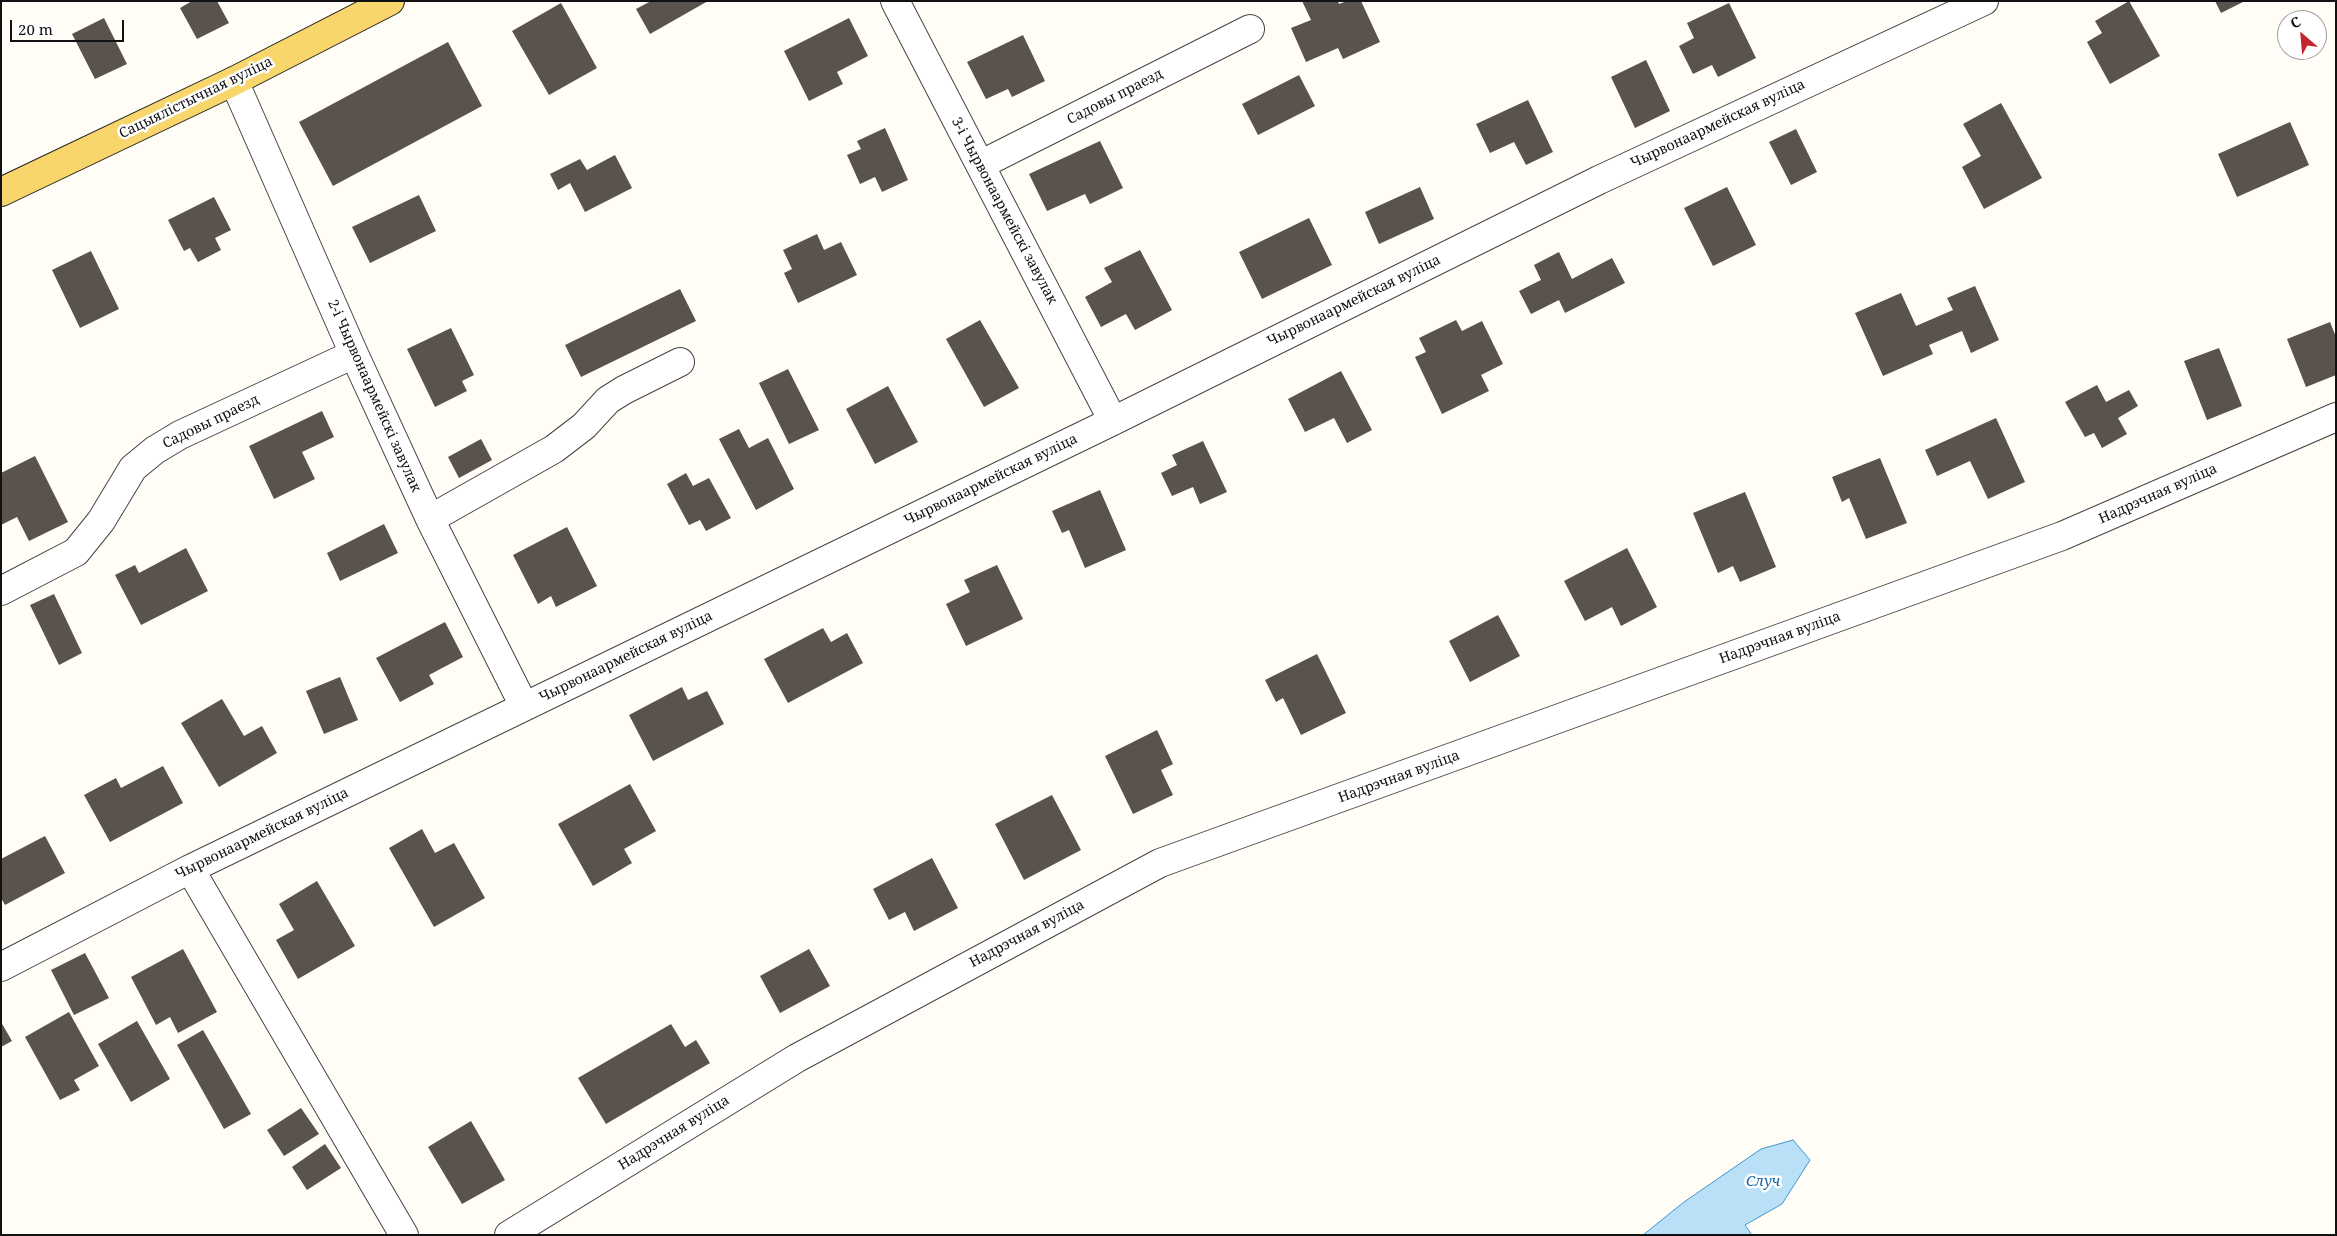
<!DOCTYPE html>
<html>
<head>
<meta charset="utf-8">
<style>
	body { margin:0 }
	#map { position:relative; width:2337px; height:1236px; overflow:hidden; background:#fffdf5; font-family:"Noto Serif",serif }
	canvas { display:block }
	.frame { position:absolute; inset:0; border:2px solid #111; pointer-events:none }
	.north { position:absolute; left:2277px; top:10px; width:50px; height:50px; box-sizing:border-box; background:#fff; border:1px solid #a0a0a0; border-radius:50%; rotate:333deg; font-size:14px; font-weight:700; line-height:20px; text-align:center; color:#111 }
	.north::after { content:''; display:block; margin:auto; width:18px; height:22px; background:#c4262e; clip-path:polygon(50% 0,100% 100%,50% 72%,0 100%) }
	.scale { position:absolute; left:10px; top:20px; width:114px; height:22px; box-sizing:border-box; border:2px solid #111; border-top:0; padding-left:6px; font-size:15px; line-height:18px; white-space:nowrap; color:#111; -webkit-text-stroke:4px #fff; paint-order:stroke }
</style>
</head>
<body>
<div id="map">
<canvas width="2337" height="1236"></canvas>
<div class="frame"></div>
<div class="north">С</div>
<div class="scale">20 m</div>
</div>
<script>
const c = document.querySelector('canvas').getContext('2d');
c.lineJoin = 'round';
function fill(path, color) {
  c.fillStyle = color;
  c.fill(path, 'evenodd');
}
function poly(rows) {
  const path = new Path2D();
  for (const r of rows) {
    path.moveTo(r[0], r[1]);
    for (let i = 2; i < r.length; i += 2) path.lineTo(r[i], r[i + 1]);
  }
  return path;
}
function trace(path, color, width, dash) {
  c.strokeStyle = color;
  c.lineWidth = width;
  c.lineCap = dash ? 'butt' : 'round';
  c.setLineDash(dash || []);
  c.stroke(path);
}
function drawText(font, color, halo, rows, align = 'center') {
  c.font = font + ' "Noto Serif",serif';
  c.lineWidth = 5;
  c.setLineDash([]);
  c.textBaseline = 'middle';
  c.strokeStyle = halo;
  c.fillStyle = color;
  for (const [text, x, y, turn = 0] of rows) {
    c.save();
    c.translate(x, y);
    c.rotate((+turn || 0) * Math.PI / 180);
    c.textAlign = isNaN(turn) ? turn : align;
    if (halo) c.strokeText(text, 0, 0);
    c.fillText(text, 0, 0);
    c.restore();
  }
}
const water = poly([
	[1793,1140,1810,1160,1782,1204,1745,1225,1752,1235,1643,1235,1684,1202,1761,1149,1793,1140]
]);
fill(water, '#b9e0f7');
trace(water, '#3f96cf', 1);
fill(poly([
	[192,1,217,1,229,23,197,39,180,8],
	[651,1,708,1,650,34,636,9],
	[1302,1,1338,1,1339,4,1347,1,1361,1,1380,42,1343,59,1338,48,1306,62,1291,28,1311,20],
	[2129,1,2160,56,2110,84,2087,42,2102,33,2095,21],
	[2215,1,2245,1,2221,13],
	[561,3,597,68,549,95,512,31],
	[1729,3,1756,58,1718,77,1712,65,1693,74,1679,46,1694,38,1687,23],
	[104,18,127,64,95,79,72,34],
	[849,18,868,56,837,72,843,84,809,101,784,51],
	[1023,35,1045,81,1012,97,1008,89,986,99,967,62],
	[448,42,482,106,333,186,299,122],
	[1646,60,1670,111,1635,128,1611,77],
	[1299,75,1315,106,1258,135,1242,104],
	[1528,100,1553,152,1526,165,1514,142,1490,153,1476,124],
	[2001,103,2042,178,1984,209,1962,167,1981,156,1963,124],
	[2290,122,2309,165,2237,197,2218,154],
	[885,128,908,180,882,192,875,177,860,184,847,155,861,149,857,141],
	[1796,129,1817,172,1791,185,1769,142],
	[1100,141,1123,188,1090,204,1085,194,1047,211,1029,174],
	[615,155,632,188,585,212,570,183,558,190,550,174,580,159,587,170],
	[1420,187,1434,219,1379,244,1365,212],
	[1727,187,1756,245,1713,266,1684,208],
	[419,195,436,231,370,263,352,227],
	[214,197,231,230,215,238,221,250,198,262,190,248,184,251,168,220],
	[1309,218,1332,265,1262,299,1239,252],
	[817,234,824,250,841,242,857,275,798,303,784,273,792,269,783,250],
	[1140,250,1172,310,1135,330,1126,314,1101,327,1085,297,1112,282,1104,268],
	[91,251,119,309,80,328,52,270],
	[1559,252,1572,279,1612,258,1625,283,1565,313,1559,300,1531,314,1519,291,1541,280,1534,265],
	[1975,286,1999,340,1971,353,1962,331,1929,345,1933,354,1883,376,1855,313,1901,293,1916,326,1953,310,1947,298],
	[680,289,696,321,581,377,565,345],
	[980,320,1019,388,984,407,946,339],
	[1456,320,1462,331,1482,321,1503,364,1481,375,1489,391,1442,414,1415,357,1426,352,1419,338],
	[2330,322,2336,337,2336,375,2306,387,2287,339],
	[451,328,474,375,462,381,467,391,435,407,407,349],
	[2219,348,2242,406,2207,420,2184,361],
	[788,369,819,430,789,444,759,383],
	[1341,371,1372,430,1347,443,1334,418,1305,432,1288,399],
	[2097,385,2106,402,2129,390,2138,406,2118,418,2127,434,2102,448,2094,433,2085,437,2065,402],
	[888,386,918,442,875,464,846,409],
	[322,411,334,437,302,452,315,479,274,499,249,446],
	[1996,418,2025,482,1988,499,1970,461,1937,476,1925,450],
	[739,429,749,448,768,438,794,489,756,510,719,439],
	[481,439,492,460,459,478,448,457],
	[1203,441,1227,492,1200,504,1193,487,1172,496,1161,473,1177,465,1172,455],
	[35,456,68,522,29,541,17,517,1,525,1,473],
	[1880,458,1907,523,1866,539,1849,498,1842,502,1832,477],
	[686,473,693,486,709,478,731,518,706,531,700,520,689,525,667,484],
	[1100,490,1126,550,1085,568,1069,530,1062,533,1052,511],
	[1745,492,1776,567,1740,582,1733,566,1718,573,1693,513],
	[384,524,398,553,340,581,327,553],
	[567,527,597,586,556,607,551,596,538,604,513,555],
	[186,548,208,591,141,625,115,575,135,565,139,573],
	[1627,548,1657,607,1621,626,1612,607,1585,621,1564,581],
	[997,565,1023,619,966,646,946,604,970,592,964,580],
	[54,594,82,653,59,665,30,605],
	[1498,615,1520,656,1470,682,1449,641],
	[445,622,463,657,429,675,434,684,400,702,376,658],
	[823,628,831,642,847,633,863,663,788,703,764,659],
	[1317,654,1346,713,1301,735,1283,698,1276,702,1265,680],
	[340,677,358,720,324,734,306,691],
	[682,687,688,700,707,691,724,724,653,761,629,715],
	[222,699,244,736,262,726,277,753,219,787,181,723],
	[1157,730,1173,764,1161,770,1173,795,1133,814,1105,756],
	[163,766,183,803,110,842,84,795,116,778,121,788],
	[630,784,656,831,624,849,632,863,593,886,558,824],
	[1052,795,1081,850,1024,880,995,824],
	[422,829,435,853,454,843,485,898,434,927,389,848],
	[45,836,65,873,5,905,1,898,1,859],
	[932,858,958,908,914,931,905,912,889,920,873,889],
	[317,881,355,946,298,979,276,940,294,930,279,904],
	[183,949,217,1012,178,1033,170,1017,156,1025,131,977],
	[809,949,830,986,780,1013,760,976],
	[85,953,109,998,74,1015,51,970],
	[69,1012,99,1066,74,1080,80,1090,60,1100,25,1037],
	[137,1021,170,1079,131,1102,98,1044],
	[1,1022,12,1041,1,1047],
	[671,1024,685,1047,696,1040,710,1063,606,1124,578,1078],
	[203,1030,251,1114,224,1129,177,1045],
	[301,1108,319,1134,284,1156,267,1130],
	[471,1121,505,1180,462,1204,428,1147],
	[325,1144,341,1168,307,1190,292,1167]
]), '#5a524d');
const minor = poly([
	[895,1,1113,421],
	[234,81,354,354,430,519,524,706],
	[980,165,1250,29],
	[430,519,554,449,584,426,608,400,624,390,680,362],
	[1,591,76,552,101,521,133,468,155,450,180,435,354,354],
	[190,869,404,1235],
	[1,967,190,869,1113,421,1599,180,1984,1],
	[509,1235,797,1058,1160,863,2062,536,2336,417]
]);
const major = poly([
	[1,192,234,81,390,1]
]);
trace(minor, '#444', 30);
trace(major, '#222', 30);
trace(minor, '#fff', 28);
trace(major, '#f9d66b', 28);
drawText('14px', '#111', '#fff', [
	["Садовы праезд",1115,97,-27],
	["Сацыялістычная вуліца",196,98,-26],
	["Чырвонаармейская вуліца",1718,124,-25],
	["3-і Чырвонаармейскі завулак",1004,211,62],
	["Чырвонаармейская вуліца",1354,301,-26],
	["2-і Чырвонаармейскі завулак",374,396,66],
	["Садовы праезд",211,422,-26],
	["Чырвонаармейская вуліца",991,480,-26],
	["Надрэчная вуліца",2158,494,-24],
	["Надрэчная вуліца",1780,638,-20],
	["Чырвонаармейская вуліца",626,657,-26],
	["Надрэчная вуліца",1399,777,-20],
	["Чырвонаармейская вуліца",262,834,-26],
	["Надрэчная вуліца",1027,934,-28],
	["Надрэчная вуліца",674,1133,-32]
]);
drawText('italic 15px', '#1768a6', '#fff', [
	["Случ",1763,1182]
]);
</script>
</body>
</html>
